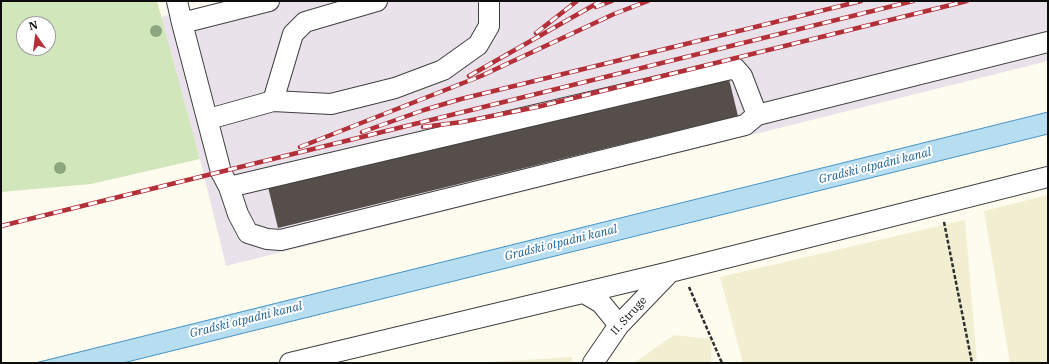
<!DOCTYPE html>
<html>
<head>
<meta charset="utf-8">
<style>
	body { margin:0 }
	#map { position:relative; width:1049px; height:364px; overflow:hidden; background:#fefbef; font-family:"IBM Plex Serif",serif }
	canvas { display:block }
	.frame { position:absolute; inset:0; border:2px solid #0d0d0d; pointer-events:none }
	.north { position:absolute; left:16px; top:16px; width:40px; height:40px; box-sizing:border-box; background:#fff; border:1px solid #9e9e9e; border-radius:50%; rotate:346deg; font-size:11px; font-weight:700; line-height:16px; text-align:center; color:#0d0d0d }
	.north::after { content:''; display:block; margin:auto; width:14px; height:18px; background:#b33039; clip-path:polygon(50% 0,100% 100%,50% 72%,0 100%) }
</style>
</head>
<body>
<div id="map">
<canvas width="1049" height="364"></canvas>
<div class="frame"></div>
<div class="north">N</div>
</div>
<script>
const c = document.querySelector('canvas').getContext('2d');
c.lineJoin = 'round';
function fill(path, color) {
  c.fillStyle = color;
  c.fill(path, 'evenodd');
}
function poly(rows) {
  const path = new Path2D();
  for (const r of rows) {
    path.moveTo(r[0], r[1]);
    for (let i = 2; i < r.length; i += 2) path.lineTo(r[i], r[i + 1]);
  }
  return path;
}
function trace(path, color, width, dash) {
  c.strokeStyle = color;
  c.lineWidth = width;
  c.lineCap = dash ? 'butt' : 'round';
  c.setLineDash(dash || []);
  c.stroke(path);
}
function drawText(font, color, halo, rows, align = 'center') {
  c.font = font + ' "IBM Plex Serif",serif';
  c.lineWidth = 4;
  c.setLineDash([]);
  c.textBaseline = 'middle';
  c.strokeStyle = halo;
  c.fillStyle = color;
  for (const [text, x, y, turn = 0] of rows) {
    c.save();
    c.translate(x, y);
    c.rotate((+turn || 0) * Math.PI / 180);
    c.textAlign = isNaN(turn) ? turn : align;
    if (halo) c.strokeText(text, 0, 0);
    c.fillText(text, 0, 0);
    c.restore();
  }
}
fill(poly([
	[222,1,1048,1,1048,61,226,266,200,159,161,17]
]), '#eae2eb');
fill(poly([
	[1048,195,1048,363,1010,363,984,211],
	[965,220,977,363,743,363,720,277],
	[674,335,712,339,711,363,634,363],
	[572,357,572,363,474,363]
]), '#f2eed1');
fill(poly([
	[1,1,157,1,200,159,91,184,1,192],
	[24,24,48,24,48,48,24,48]
]), '#d2e6bb');
const water = poly([
	[1048,112,1048,134,123,363,35,363,1048,112]
]);
fill(water, '#b7ddf1');
trace(water, '#4493c3', 1);
fill(poly([
	[728,75,738,116,278,228,268,187]
]), '#554e4b');
const minor = poly([
	[177,1,182,23],
	[269,1,182,23,221,172,229,187,238,214,248,233,267,239,281,240,745,125,757,115,1048,42],
	[273,101,293,34,305,22,377,1],
	[209,119,273,101,331,104,395,88,443,70,478,45,489,26,489,1],
	[229,187,735,68,742,76,757,115],
	[584,293,601,303,619,325],
	[290,363,670,272,1048,177],
	[593,363,619,325,670,272]
]);
trace(minor, '#404040', 22);
trace(poly([
	[944,222,972,363],
	[689,287,722,363]
]), '#2f2f2f', 2.5, [4, 2]);
trace(minor, '#fff', 20);
const rail = poly([
	[596,7,612,1],
	[536,33,577,1],
	[469,76,601,1],
	[423,127,462,122,537,107,967,1],
	[362,132,424,110,461,99,861,1],
	[300,147,481,76,614,14,648,1],
	[1,226,913,1]
]);
trace(rail, '#b33039', 4.5);
trace(rail, '#fff', 3, [9]);
c.fillStyle = '#8da67f';
for (const [x, y] of [
	[156,31],
	[60,168]
]) {
  c.beginPath();
  c.arc(x, y, 6, 0, 2 * Math.PI);
  c.fill();
}
drawText('11px', '#0d0d0d', '#fff', [
	["II. Struge",629,316,-48]
]);
drawText('italic 12px', '#206596', '#fff', [
	["Gradski otpadni kanal",875,166,-14],
	["Gradski otpadni kanal",561,243,-14],
	["Gradski otpadni kanal",246,320,-14]
]);
</script>
</body>
</html>
